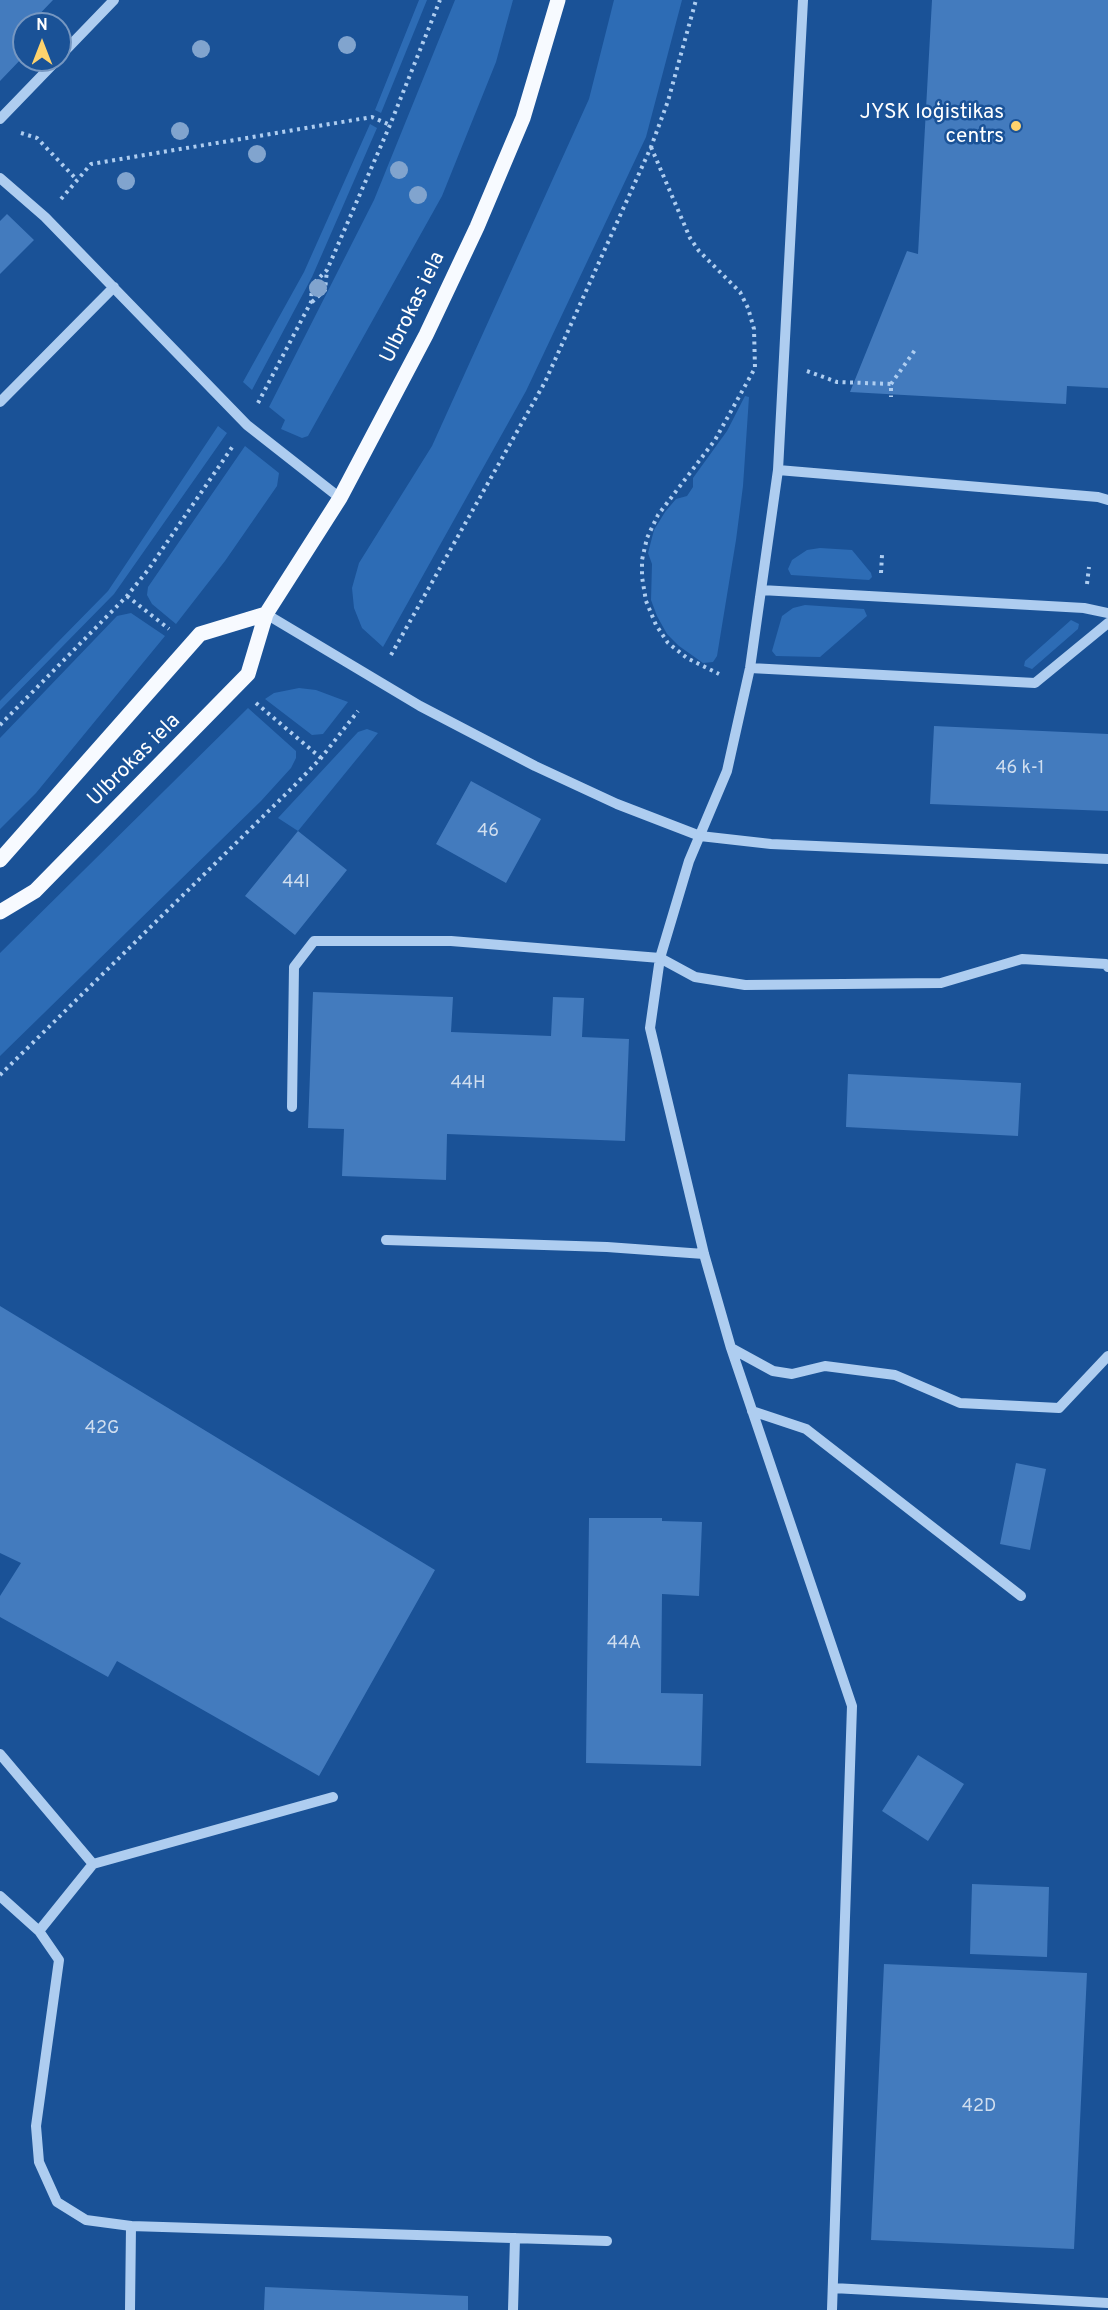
<!DOCTYPE html>
<html>
<head>
<meta charset="utf-8">
<style>
	body { margin:0 }
	#map { position:relative; width:1108px; height:2310px; overflow:hidden; background:#1a5297; font-family:Overpass,sans-serif }
	canvas { display:block }
	.north { position:absolute; left:12px; top:12px; width:60px; height:60px; box-sizing:border-box; background:#1a5297; border:2px solid #7697c1; border-radius:50%; rotate:0deg; font-size:16px; font-weight:700; line-height:24px; text-align:center; color:#fff }
	.north::after { content:''; display:block; margin:auto; width:21px; height:27px; background:#ffd36d; clip-path:polygon(50% 0,100% 100%,50% 72%,0 100%) }
</style>
</head>
<body>
<div id="map">
<canvas width="1108" height="2310"></canvas>
<div class="north">N</div>
</div>
<script>
const c = document.querySelector('canvas').getContext('2d');
c.lineJoin = 'round';
function fill(path, color) {
  c.fillStyle = color;
  c.fill(path, 'evenodd');
}
function poly(rows) {
  const path = new Path2D();
  for (const r of rows) {
    path.moveTo(r[0], r[1]);
    for (let i = 2; i < r.length; i += 2) path.lineTo(r[i], r[i + 1]);
  }
  return path;
}
function trace(path, color, width, dash) {
  c.strokeStyle = color;
  c.lineWidth = width;
  c.lineCap = dash ? 'butt' : 'round';
  c.setLineDash(dash || []);
  c.stroke(path);
}
function drawText(font, color, halo, rows, align = 'center') {
  c.font = font + ' Overpass,sans-serif';
  c.lineWidth = 5;
  c.setLineDash([]);
  c.textBaseline = 'middle';
  c.strokeStyle = halo;
  c.fillStyle = color;
  for (const [text, x, y, turn = 0] of rows) {
    c.save();
    c.translate(x, y);
    c.rotate((+turn || 0) * Math.PI / 180);
    c.textAlign = isNaN(turn) ? turn : align;
    if (halo) c.strokeText(text, 0, 0);
    c.fillText(text, 0, 0);
    c.restore();
  }
}
fill(poly([
	[419,0,427,0,381,113,375,110],
	[455,0,513,0,496,62,442,196,308,436,302,438,281,429,285,420,269,407,374,200],
	[614,0,682,0,646,137,526,391,383,647,362,628,354,608,352,588,359,563,432,446,589,99],
	[370,124,377,128,312,277,252,390,243,382,304,272],
	[745,396,749,397,743,486,736,540,717,656,713,662,703,663,679,646,667,634,657,616,651,600,652,564,648,553,654,530,665,512,676,499,687,496,693,487,693,478,727,431],
	[218,426,227,433,114,594,0,710,0,701,108,591],
	[245,446,279,473,277,486,225,561,176,624,152,604,147,595,148,587],
	[820,548,852,550,871,573,872,577,869,580,791,575,788,569,792,560,807,550],
	[805,605,864,609,867,616,820,657,776,656,772,651,782,616,793,608],
	[131,613,165,636,36,793,0,829,0,738,117,616],
	[1071,620,1079,624,1078,629,1032,669,1024,666,1025,661],
	[299,688,316,690,348,702,323,734,312,735,265,699,274,693],
	[248,708,296,751,296,758,291,768,261,801,0,1056,0,953],
	[367,729,378,733,298,831,278,818,358,732]
]), '#2d6cb5');
fill(poly([
	[0,0,53,0,30,24,24,24,24,31,15,40,24,49,24,56,0,81],
	[932,0,1108,0,1108,388,1067,386,1066,404,850,392,907,251,918,254],
	[7,214,34,240,0,274,0,221],
	[934,726,1108,734,1108,811,930,804],
	[471,781,541,819,506,883,436,844],
	[298,831,347,870,295,935,245,896],
	[313,992,453,997,451,1032,551,1036,553,997,584,998,582,1037,629,1039,625,1141,447,1134,446,1180,342,1176,344,1129,308,1128],
	[848,1074,1021,1083,1018,1136,846,1127],
	[0,1306,435,1570,319,1776,117,1661,108,1677,0,1617,0,1596,21,1563,0,1553],
	[1016,1463,1046,1469,1030,1550,1000,1544],
	[589,1518,662,1518,662,1521,702,1522,699,1596,662,1594,661,1693,703,1694,701,1766,586,1763],
	[918,1755,964,1784,928,1841,882,1811],
	[972,1884,1049,1887,1047,1957,970,1954],
	[884,1964,1087,1973,1074,2249,871,2240],
	[265,2287,468,2296,468,2310,264,2310]
]), '#437bbe');
trace(poly([
	[21,133,37,138,77,180],
	[651,147,690,238,699,251,740,292,748,308,754,329,755,368,715,440,658,515,647,538,642,560,642,577,646,601,656,625,668,643,687,658,719,674],
	[61,199,91,164,372,117,390,125],
	[312,302,325,290,327,270],
	[807,371,837,382,891,384,891,397],
	[891,384,915,350],
	[258,403,311,302,312,285,327,270,390,125,440,0],
	[881,573,882,555],
	[1087,584,1089,567],
	[127,596,169,629],
	[391,655,545,382,651,147,668,101,696,0],
	[256,703,321,758],
	[0,725,127,596,148,570,233,446],
	[0,1075,293,787,321,758,358,711]
]), '#aecdf0', 4, [3, 4.5]);
trace(poly([
	[803,0,778,470,750,668,727,771,689,861,660,958,650,1028,704,1254,731,1348,852,1706,832,2310],
	[60,56,114,0],
	[0,119,57,60],
	[0,178,45,217,247,425,340,498],
	[0,402,114,287],
	[778,470,1098,497,1108,500],
	[761,590,1084,608,1108,613],
	[266,614,420,706,535,766,617,804,700,836,771,844,1108,859],
	[750,668,1035,683,1108,623],
	[292,1107,294,967,314,941,451,941,660,958,695,977,745,985,941,983,1022,959,1106,964,1108,967],
	[386,1240,607,1247,704,1254],
	[731,1348,773,1371,792,1374,825,1366,895,1375,960,1403,1059,1408,1108,1356],
	[752,1411,806,1429,1021,1596],
	[0,1754,93,1864],
	[0,1896,39,1931,93,1864,333,1797],
	[39,1931,59,1960,36,2126,39,2162,57,2202,86,2220,131,2226,130,2310],
	[131,2226,607,2241],
	[833,2288,1108,2303],
	[513,2310,515,2238]
]), '#aecdf0', 10);
trace(poly([
	[0,860,200,634,266,614],
	[0,912,35,891,248,674,266,614,340,498,426,335,477,227,523,118,558,0]
]), '#f7faff', 15);
c.fillStyle = '#81a4ce';
for (const [x, y] of [
	[347,45],
	[201,49],
	[180,131],
	[257,154],
	[399,170],
	[126,181],
	[418,195],
	[318,288]
]) {
  c.beginPath();
  c.arc(x, y, 9, 0, 2 * Math.PI);
  c.fill();
}
for (const [x, y, r, color] of [
	[1016,126,6,"#ffd36d"]
]) {
  const dot = new Path2D();
  dot.arc(x, y, r, 0, 2 * Math.PI);
  c.fillStyle = color;
  c.fill(dot);
  trace(dot, '#1a5297', 2);
}
drawText('18px', '#d0deef', null, [
	["46 k-1",1020,769],
	["46",488,832],
	["44I",296,883],
	["44H",468,1084],
	["42G",102,1429],
	["44A",624,1644],
	["42D",979,2107]
]);
drawText('21px', '#fff', '#1a5297', [
	["JYSK loģistikas",1004,114],
	["centrs",1004,138]
], 'right');
drawText('21px', '#fff', '#1a5297', [
	["Ulbrokas iela",414,308,-64],
	["Ulbrokas iela",135,761,-45]
]);
</script>
</body>
</html>
